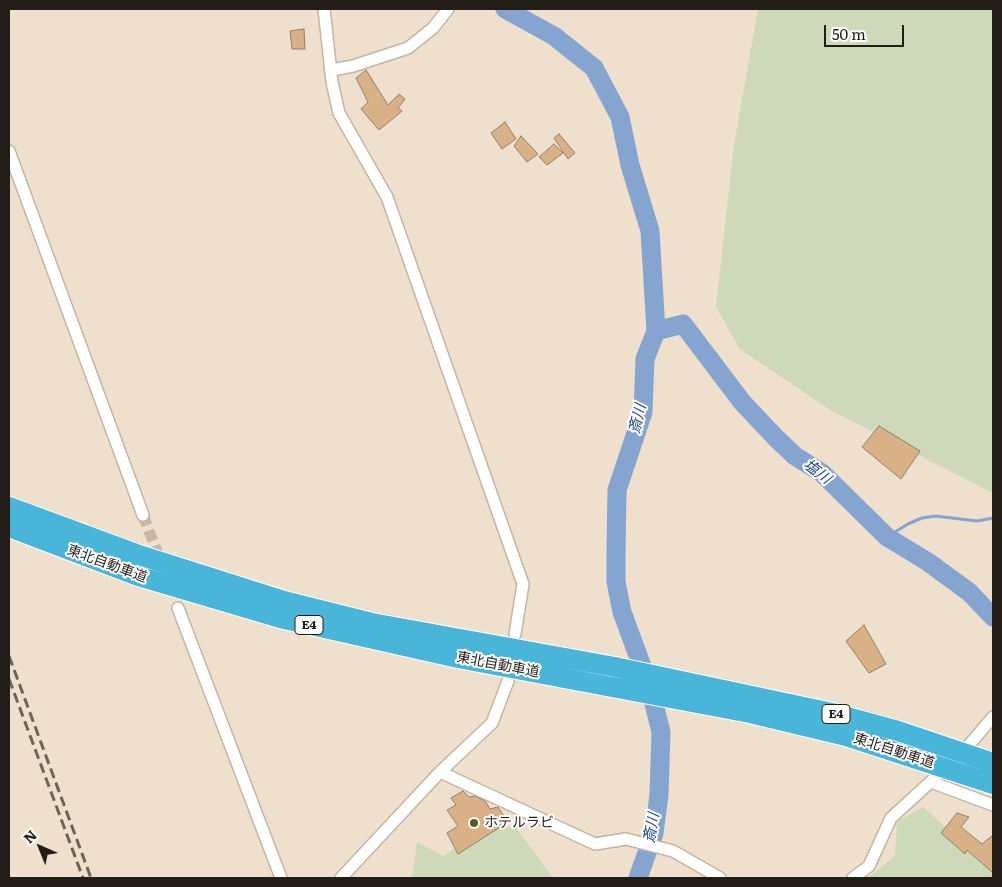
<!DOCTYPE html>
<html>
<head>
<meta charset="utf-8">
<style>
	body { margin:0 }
	#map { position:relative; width:1002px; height:887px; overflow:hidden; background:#efdfcd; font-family:Literata,serif }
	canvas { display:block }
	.frame { position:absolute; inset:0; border:10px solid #231d17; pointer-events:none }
	.north { position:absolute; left:15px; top:822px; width:50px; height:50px; -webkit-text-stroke:4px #fff; paint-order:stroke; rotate:316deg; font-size:14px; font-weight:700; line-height:20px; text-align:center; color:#231d17 }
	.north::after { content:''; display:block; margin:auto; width:18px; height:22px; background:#231d17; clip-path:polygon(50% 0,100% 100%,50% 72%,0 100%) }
	.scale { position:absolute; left:824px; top:25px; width:80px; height:22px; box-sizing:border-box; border:2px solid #231d17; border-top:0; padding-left:6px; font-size:15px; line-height:18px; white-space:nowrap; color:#231d17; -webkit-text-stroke:4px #fff; paint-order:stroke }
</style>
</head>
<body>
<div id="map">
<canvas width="1002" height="887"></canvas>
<div class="frame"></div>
<div class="north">N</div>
<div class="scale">50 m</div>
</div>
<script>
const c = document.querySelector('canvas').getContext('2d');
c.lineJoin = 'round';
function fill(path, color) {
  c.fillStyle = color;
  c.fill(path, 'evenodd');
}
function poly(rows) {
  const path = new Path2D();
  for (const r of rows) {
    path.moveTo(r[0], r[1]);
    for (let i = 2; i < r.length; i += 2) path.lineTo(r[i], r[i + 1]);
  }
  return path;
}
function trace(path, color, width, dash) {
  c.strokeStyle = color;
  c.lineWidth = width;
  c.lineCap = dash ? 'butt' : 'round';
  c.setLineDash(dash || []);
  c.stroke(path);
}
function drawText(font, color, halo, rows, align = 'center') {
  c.font = font + ' Literata,"Noto Sans JP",serif';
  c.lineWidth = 4;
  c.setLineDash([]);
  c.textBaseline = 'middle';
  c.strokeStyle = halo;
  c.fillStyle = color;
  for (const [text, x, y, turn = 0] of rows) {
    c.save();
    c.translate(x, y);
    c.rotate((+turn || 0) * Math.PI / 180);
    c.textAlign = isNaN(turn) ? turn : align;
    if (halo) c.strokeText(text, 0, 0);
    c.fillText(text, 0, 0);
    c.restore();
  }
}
fill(poly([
	[758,9,993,9,993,493,832,411,740,349,716,307,734,145],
	[923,807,993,868,993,878,868,878,895,856,897,822],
	[494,824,517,829,553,878,412,878,417,842,443,856]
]), '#cdd9b8');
trace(poly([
	[887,537,908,524,922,518,935,516,977,521,993,518]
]), '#85a4cf', 3);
trace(poly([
	[505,9,554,36,594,68,620,117,630,165,650,231,656,331,645,359,643,412,617,490,616,552,616,582,622,612,650,688,661,732,659,795,654,833,638,878],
	[656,331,683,324,742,402,776,438,795,456,822,473,887,537,928,562,969,592,993,617]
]), '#85a4cf', 19);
const building = poly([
	[304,29,305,49,292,49,290,31,304,29],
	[366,70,388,105,399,94,405,99,398,108,402,111,379,130,361,109,368,102,356,78,366,70],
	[505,122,516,139,502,149,491,133,505,122],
	[559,134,575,153,568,159,554,138,559,134],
	[521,136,538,154,527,162,514,146,521,136],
	[554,144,563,153,547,165,539,157,554,144],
	[879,426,920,451,901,479,862,447,879,426],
	[864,625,886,664,869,673,846,641,864,625],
	[463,791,469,797,475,796,485,801,490,809,498,807,508,822,458,854,447,833,458,826,447,810,456,805,451,798,463,791],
	[957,813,969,817,961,827,982,844,993,835,993,873,967,850,965,854,941,833,957,813]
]);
fill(building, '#d8b186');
trace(building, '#908171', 1);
trace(poly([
	[143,515,161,562]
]), '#c6b8a9', 11, [11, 5.5]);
const minor = poly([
	[324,9,332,82,339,113,387,197,523,584,515,634],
	[332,70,353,66,408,48,433,28,448,9],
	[9,151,143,515],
	[178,608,281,878],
	[969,745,993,717],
	[440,772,595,844,626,839,673,851,720,878],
	[931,782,993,805],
	[341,878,440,772,492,723,508,681],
	[853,878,869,866,891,818,937,776]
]);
const motorway = poly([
	[9,507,136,554,284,601,372,623,615,667,832,713,898,731,993,763],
	[9,527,138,576,280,618,458,658,750,713,846,736,993,784]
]);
trace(minor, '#c4b5a4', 14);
trace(motorway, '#fff', 22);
trace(minor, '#fff', 11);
trace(motorway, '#49b5d8', 20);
trace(poly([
	[9,656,91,878],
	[9,679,83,878]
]), '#6d6459', 3, [10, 5]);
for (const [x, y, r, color] of [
	[474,823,5,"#5b5a27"]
]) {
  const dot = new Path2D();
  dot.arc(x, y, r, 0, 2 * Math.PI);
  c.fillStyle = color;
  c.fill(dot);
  trace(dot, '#fff', 2);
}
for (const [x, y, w] of [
	[309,625,28],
	[836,714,28]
]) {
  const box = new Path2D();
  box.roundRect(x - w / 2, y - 9.5, w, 19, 4);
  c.fillStyle = '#fff';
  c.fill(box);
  trace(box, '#231d17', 1);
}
drawText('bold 12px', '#231d17', null, [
	["E4",309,625],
	["E4",836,714]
]);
drawText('14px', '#231d17', '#fff', [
	["東北自動車道",107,564,20],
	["東北自動車道",498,665,11],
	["東北自動車道",894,751,18]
]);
drawText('14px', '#231d17', '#fff', [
	["ホテルラビ",484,823]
], 'left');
drawText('italic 15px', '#21487f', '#fff', [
	["斎川",638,419,-77],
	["塩川",817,472,37],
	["斎川",652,828,-80]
]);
</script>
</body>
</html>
